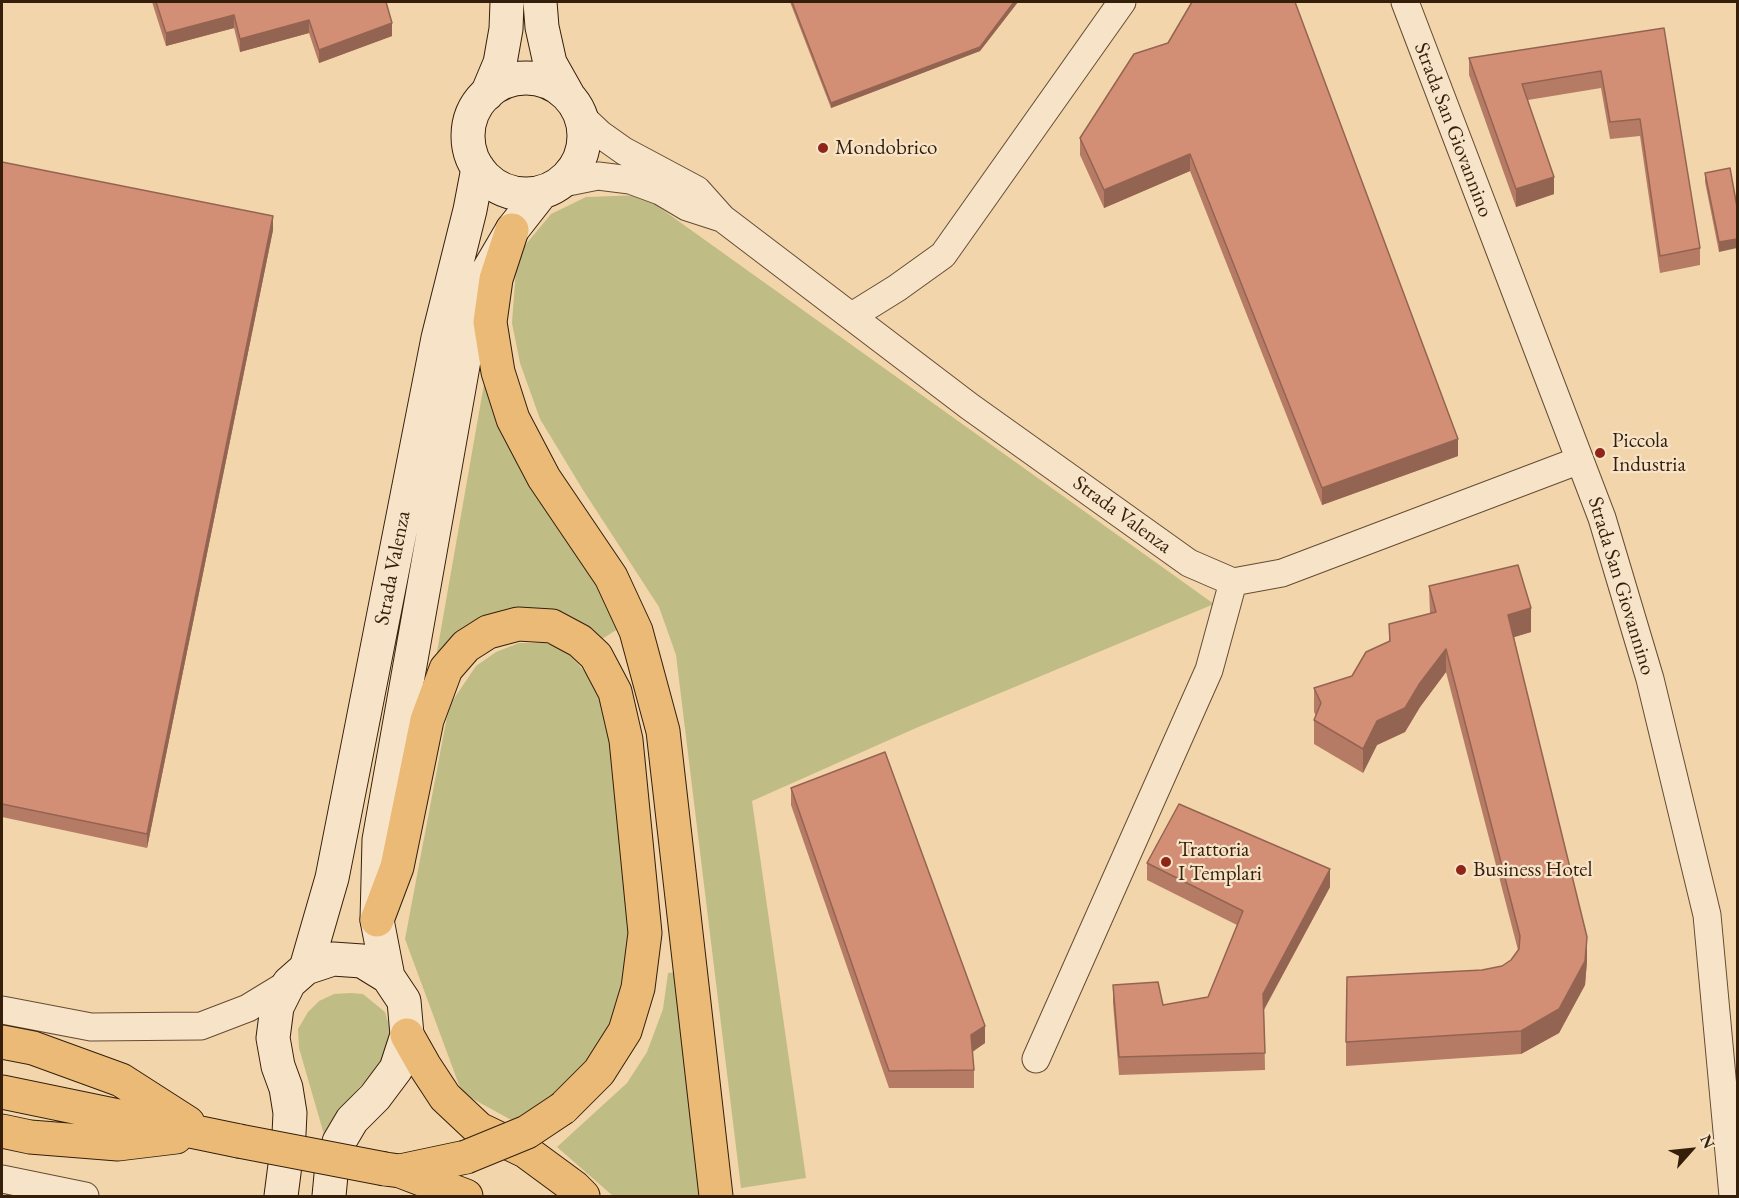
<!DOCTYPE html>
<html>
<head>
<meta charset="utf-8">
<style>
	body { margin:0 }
	#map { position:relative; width:1739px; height:1198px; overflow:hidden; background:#f3d5ab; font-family:"EB Garamond",serif }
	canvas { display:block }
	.frame { position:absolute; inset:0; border:3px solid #351f0b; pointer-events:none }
	.north { position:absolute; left:1661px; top:1120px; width:60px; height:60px; -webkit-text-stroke:4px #f7e4c8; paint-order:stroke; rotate:63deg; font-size:16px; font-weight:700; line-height:24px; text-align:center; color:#351f0b }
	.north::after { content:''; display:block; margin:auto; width:21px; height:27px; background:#351f0b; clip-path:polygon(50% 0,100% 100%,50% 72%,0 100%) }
</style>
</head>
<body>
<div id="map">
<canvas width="1739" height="1198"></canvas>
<div class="frame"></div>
<div class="north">N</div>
</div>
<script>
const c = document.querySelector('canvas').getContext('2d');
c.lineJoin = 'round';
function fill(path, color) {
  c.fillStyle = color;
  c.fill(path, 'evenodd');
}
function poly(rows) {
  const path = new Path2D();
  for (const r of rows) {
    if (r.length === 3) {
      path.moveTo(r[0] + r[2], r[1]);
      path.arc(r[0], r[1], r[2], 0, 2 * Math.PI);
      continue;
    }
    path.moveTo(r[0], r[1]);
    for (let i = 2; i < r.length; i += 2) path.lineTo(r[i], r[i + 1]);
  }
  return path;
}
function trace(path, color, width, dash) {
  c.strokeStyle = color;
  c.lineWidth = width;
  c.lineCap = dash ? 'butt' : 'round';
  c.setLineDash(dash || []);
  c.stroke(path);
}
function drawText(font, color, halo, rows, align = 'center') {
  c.font = font + ' "EB Garamond",serif';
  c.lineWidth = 4.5;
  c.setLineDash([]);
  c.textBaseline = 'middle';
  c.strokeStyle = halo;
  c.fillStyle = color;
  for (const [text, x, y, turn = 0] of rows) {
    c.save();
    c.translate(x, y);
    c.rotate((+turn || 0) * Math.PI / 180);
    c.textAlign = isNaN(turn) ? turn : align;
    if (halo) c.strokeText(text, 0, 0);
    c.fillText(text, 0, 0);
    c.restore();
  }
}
fill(poly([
	[642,195,1214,604,916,728,752,801,806,1178,741,1188,676,655,659,607,583,490,540,419,520,363,512,323,517,255,551,214,586,197],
	[484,384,490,384,621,627,602,639,585,625,437,652],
	[519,643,546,643,567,652,589,676,605,702,632,932,617,1015,578,1079,515,1122,462,1093,405,939,449,706,476,666,496,652],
	[677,972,702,1196,613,1196,557,1147,627,1083,647,1052,663,1009,668,973],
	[351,993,363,994,385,1012,389,1026,390,1042,384,1060,339,1110,325,1138,299,1048,298,1029,308,1012,319,1001,334,994]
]), '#c0bc85');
const street = poly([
	[1405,2,1602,518,1650,679,1707,915,1733,1196],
	[581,116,600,134,624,151,697,190,722,218,969,406,1189,563,1233,582,1282,573,1580,460],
	[563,183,598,176,630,180,660,191,687,207,721,218],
	[852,316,897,288,943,255,1122,2],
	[2,1010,91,1027,201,1026,248,1008,289,983],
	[1036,1059,1209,670,1233,582],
	[2,1179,85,1196]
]);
const secondary = poly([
	[540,2,542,27,550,63,568,95],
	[526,136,58],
	[487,94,500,63,506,29,507,2],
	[306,968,332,878,438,338,470,210,478,168],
	[388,977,377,920,379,840,470,326,485,276,512,230,541,193],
	[281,1196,289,1134,290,1113,286,1088,278,1066,273,1038,277,1007,289,983,306,968,333,959,362,961,388,977,404,1001,407,1035,396,1069,375,1097,352,1120,339,1142,331,1175,329,1196]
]);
const highway = poly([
	[512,230,496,279,490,322,498,372,513,419,544,478,611,577,636,631,663,731,716,1196],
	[377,920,397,867,427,720,446,669,466,646,488,632,518,624,552,626,580,641,596,656,615,692,626,740,645,933,638,988,625,1031,599,1072,563,1108],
	[407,1035,424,1065,445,1097,479,1129,525,1151,574,1187,583,1196],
	[2,1042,33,1048,121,1080,188,1123],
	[2,1092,239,1141],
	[2,1131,30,1137,118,1144,176,1137],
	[385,1169,400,1171,466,1196],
	[400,1171,466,1157]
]);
trace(street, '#644c33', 29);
trace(secondary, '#351f0b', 35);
trace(highway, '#351f0b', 35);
trace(street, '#f7e4c8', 27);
trace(secondary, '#f7e4c8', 33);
trace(highway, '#eaba76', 33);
const highwayBridge = poly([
	[239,1141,385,1169],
	[466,1157,527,1132,563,1108]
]);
trace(highwayBridge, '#351f0b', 35, []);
trace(highwayBridge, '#eaba76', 33);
fill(poly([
	[152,2,386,2,392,36,319,63,309,33,240,52,234,28,166,46],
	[790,2,1018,2,980,51,831,108],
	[1664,28,1700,248,1700,265,1660,273,1640,136,1610,139,1601,88,1528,100,1554,194,1516,207,1469,75,1469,58],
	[1134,54,1458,456,1322,505,1190,171,1104,208,1080,155,1080,138],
	[2,162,273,230,147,848,2,817],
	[1705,173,1737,207,1719,252,1705,182],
	[1429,586,1531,632,1514,637,1587,961,1585,985,1559,1033,1521,1054,1346,1066,1346,1042,1482,970,1502,966,1511,960,1518,950,1446,672,1420,707,1405,732,1377,745,1363,773,1314,744,1314,720,1316,716,1314,712,1314,688,1352,676,1389,642,1389,624,1430,614],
	[791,788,985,1043,972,1051,974,1070,974,1088,889,1088,791,805],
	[1147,863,1330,887,1264,1010,1265,1070,1119,1075,1113,1003,1113,985,1163,1005,1208,997,1237,925,1147,880]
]), '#b57b65');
fill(poly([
	[1014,2,1018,2,980,51,831,108,831,103],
	[234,15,234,28,166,46,166,33],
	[309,20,309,33,240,52,240,39],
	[392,23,392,36,319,63,319,50],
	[1190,154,1190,171,1104,208,1104,190],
	[1554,177,1554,194,1516,207,1516,189],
	[273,216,273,230,147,848,147,834],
	[1737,239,1737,248,1719,252,1719,242],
	[1458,439,1458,456,1322,505,1322,488],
	[1531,608,1531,632,1508,639,1508,615],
	[1446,649,1446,672,1420,707,1405,732,1377,745,1363,773,1363,749,1377,721],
	[1330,869,1330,887,1263,1011,1263,994],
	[1587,937,1587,961,1585,985,1559,1033,1521,1054,1521,1031],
	[985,1026,985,1043,971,1053,971,1035]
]), '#946452');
const building = poly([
	[156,2,386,2,392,23,319,50,309,20,240,39,234,15,166,33,156,2],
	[792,2,1014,2,980,47,831,103,792,2],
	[1192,2,1295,2,1458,439,1322,488,1190,154,1104,190,1080,138,1134,54,1168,43,1192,2],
	[1664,28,1700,248,1660,256,1640,119,1610,122,1601,71,1522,84,1554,177,1516,189,1469,58,1664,28],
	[2,162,273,216,147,834,2,804,2,162],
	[1730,168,1737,207,1737,239,1719,242,1705,173,1730,168],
	[1518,565,1531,608,1508,615,1587,937,1585,961,1559,1009,1521,1031,1346,1042,1347,977,1482,970,1502,966,1511,960,1519,949,1520,936,1446,649,1420,683,1405,708,1377,721,1363,749,1314,720,1321,703,1314,688,1352,676,1366,652,1390,641,1389,624,1436,612,1429,586,1518,565],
	[885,752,985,1026,971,1035,974,1070,889,1071,791,788,885,752],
	[1179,804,1330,869,1263,994,1265,1053,1119,1057,1113,985,1158,982,1163,1005,1208,997,1243,911,1147,863,1179,804]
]);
fill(building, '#d38f75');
trace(building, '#946452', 1.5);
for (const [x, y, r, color] of [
	[823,148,6,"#8f2418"],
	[1600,453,6,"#8f2418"],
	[1166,862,6,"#8f2418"],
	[1461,870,6,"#8f2418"]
]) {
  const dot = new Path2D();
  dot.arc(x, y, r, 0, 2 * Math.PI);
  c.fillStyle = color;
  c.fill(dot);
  trace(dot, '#f7e4c8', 2);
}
drawText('21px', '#351f0b', '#f7e4c8', [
	["Strada San Giovannino",1453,130,69],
	["Strada Valenza",1122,515,36],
	["Strada Valenza",393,568,-79],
	["Strada San Giovannino",1621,586,73]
]);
drawText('21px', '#351f0b', '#f7e4c8', [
	["Mondobrico",835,148],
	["Piccola",1612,441],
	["Industria",1612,465],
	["Trattoria",1178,850],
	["I Templari",1178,874],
	["Business Hotel",1473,870]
], 'left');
</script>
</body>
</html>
